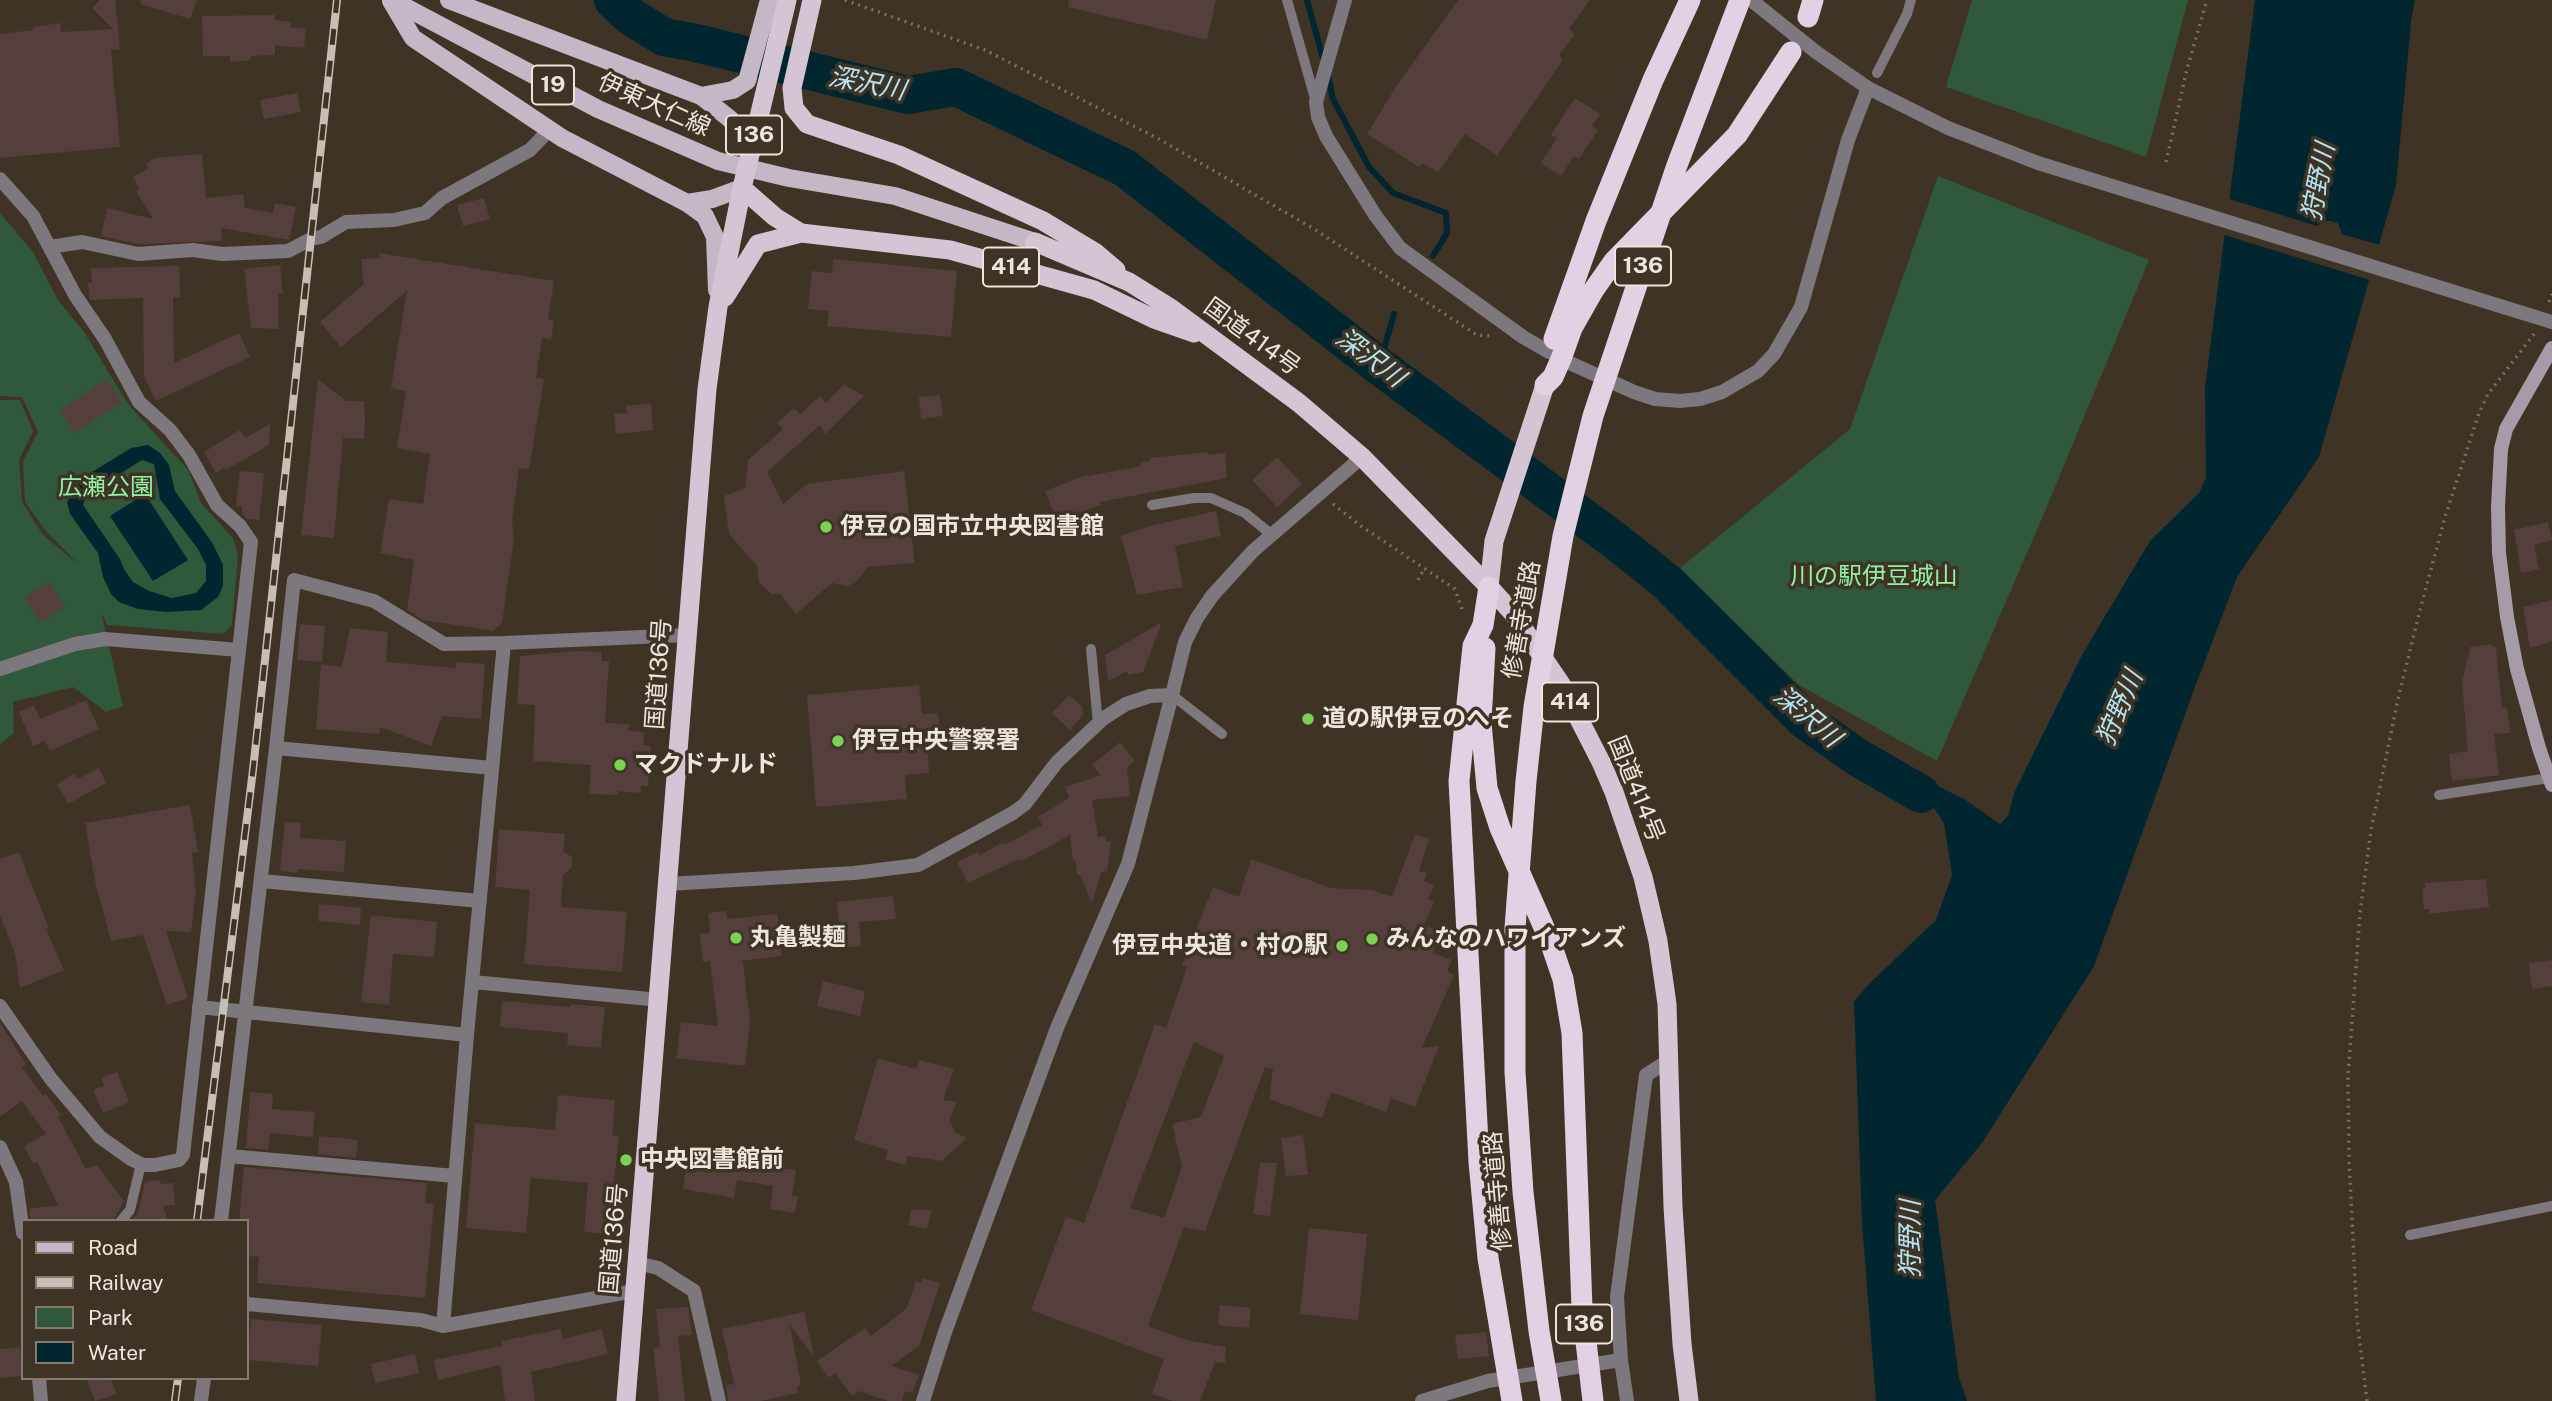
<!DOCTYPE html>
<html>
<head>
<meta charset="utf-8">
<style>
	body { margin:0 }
	#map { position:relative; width:2552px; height:1401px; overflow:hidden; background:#3e3324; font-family:"Public Sans",sans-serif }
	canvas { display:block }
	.legend { position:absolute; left:21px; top:1219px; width:228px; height:161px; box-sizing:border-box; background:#3e3324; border:2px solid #847b6e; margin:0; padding:9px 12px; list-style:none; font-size:21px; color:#ede6dd }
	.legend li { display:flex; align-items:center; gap:14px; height:35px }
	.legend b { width:35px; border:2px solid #847b6e }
</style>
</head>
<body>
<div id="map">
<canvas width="2552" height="1401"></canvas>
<ul class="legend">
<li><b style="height:9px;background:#c5b8c6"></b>Road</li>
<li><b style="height:9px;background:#c7bfb5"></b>Railway</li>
<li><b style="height:19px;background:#30583a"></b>Park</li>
<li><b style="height:19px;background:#022630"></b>Water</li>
</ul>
</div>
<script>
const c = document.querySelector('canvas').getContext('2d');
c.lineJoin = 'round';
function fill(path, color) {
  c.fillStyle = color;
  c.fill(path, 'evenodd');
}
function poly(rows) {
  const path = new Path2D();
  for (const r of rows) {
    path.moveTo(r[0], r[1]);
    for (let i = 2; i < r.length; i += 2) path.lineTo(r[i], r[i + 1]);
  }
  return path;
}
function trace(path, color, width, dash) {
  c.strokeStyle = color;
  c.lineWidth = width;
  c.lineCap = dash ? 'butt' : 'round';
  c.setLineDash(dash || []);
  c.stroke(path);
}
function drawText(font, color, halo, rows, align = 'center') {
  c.font = font + ' "Public Sans","Noto Sans JP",sans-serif';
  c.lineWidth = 7;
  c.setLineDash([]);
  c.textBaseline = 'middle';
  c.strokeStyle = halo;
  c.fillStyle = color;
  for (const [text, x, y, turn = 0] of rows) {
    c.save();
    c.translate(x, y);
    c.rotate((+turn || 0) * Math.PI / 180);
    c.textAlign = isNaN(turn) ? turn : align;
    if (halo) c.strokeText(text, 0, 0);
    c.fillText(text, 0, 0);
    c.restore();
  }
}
fill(poly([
	[1972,0,2188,0,2146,157,1946,87],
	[1938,176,2149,260,2043,516,1937,761,1799,685,1680,568,1850,429],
	[0,213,33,252,58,300,84,332,128,404,189,471,201,503,233,538,238,555,232,625,223,634,107,625,101,612,123,706,106,712,73,687,13,702,14,733,0,744,0,400,20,400,33,431,19,460,22,502,43,535,78,564,45,530,25,502,23,461,38,432,22,397,0,396]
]), '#30583a');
fill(poly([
	[2255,0,2415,0,2411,22,2396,185,2319,457,2237,577,2195,687,2094,966,1982,1143,1935,1200,1959,1378,1967,1401,1876,1401,1862,1222,1854,1002,1867,986,1936,920,1952,875,1944,823,1934,808,1875,779,1878,757,1964,799,2000,824,2008,816,2014,793,2083,653,2150,541,2199,493,2206,478,2205,387],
	[148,445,160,453,169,465,175,491,213,544,223,565,223,586,218,597,201,610,166,612,138,609,119,602,111,594,103,577,98,553,70,514,67,502,81,479,131,448],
	[142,460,154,464,160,499,198,549,206,565,206,581,196,593,172,598,149,591,133,582,124,569,120,559,83,505,85,499,92,491],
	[145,494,188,560,153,581,110,516]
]), '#022630');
fill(poly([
	[2226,198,2317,226,2324,221,2330,221,2338,223,2342,234,2383,246,2373,281,2221,234]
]), '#3e3324');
trace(poly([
	[1307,0,1324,62],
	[1328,76,1333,99,1369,167,1393,193,1446,213,1447,233,1433,256],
	[1379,366,1394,314]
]), '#022630', 6);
trace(poly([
	[613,0,630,16,664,37,696,43,908,95,956,87,1125,168,1379,366,1618,543,1668,583,1806,721,1857,757,1921,794]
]), '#022630', 38);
fill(poly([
	[100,0,115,0,120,49,111,50,120,147,0,158,0,34,33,30,33,27,60,23,61,32,113,29,92,8],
	[141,0,197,0,190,19,140,4],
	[1069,0,1216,0,1207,40,1068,7],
	[1458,0,1590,0,1569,29,1575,34,1559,55,1563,60,1497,156,1465,134,1438,172,1422,163,1419,167,1367,134,1397,85],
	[275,15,275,20,291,22,290,27,306,29,304,48,275,45,275,55,251,56,251,60,230,62,230,56,203,56,202,16],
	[297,93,301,112,264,119,260,100],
	[1575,98,1600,114,1592,126,1598,130,1579,159,1574,156,1561,176,1541,163,1557,138,1551,135],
	[202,154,206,198,243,194,245,208,273,213,275,203,296,207,289,240,221,228,222,241,139,244,101,236,107,208,153,219,136,191,140,189,133,177,148,168,146,164,155,158],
	[484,198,490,219,463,226,457,205],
	[379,253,554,281,548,320,554,321,551,340,542,338,536,378,544,379,529,469,519,468,512,521,514,540,502,623,493,631,423,620,407,610,414,560,380,553,389,499,423,504,430,454,397,448,406,391,391,388,407,291,341,347,320,322,364,284,361,259,380,258],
	[833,259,957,271,951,337,827,326,829,311,808,309,812,271,832,273],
	[280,265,283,293,278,294,278,329,251,328,244,269],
	[179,266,180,297,173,297,174,363,239,333,250,357,156,401,144,376,143,298,90,300,88,283,92,283,91,268],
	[107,379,122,402,75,433,60,410],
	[318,379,346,401,364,401,365,418,364,439,343,438,334,538,301,535],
	[844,384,864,396,825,434,820,425,767,472,783,504,807,484,904,471,915,563,868,567,855,583,847,586,832,583,796,614,780,594,771,594,759,582,757,566,729,534,724,496,745,488,748,460,783,429,777,423,794,408,800,414,820,396,826,403],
	[940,395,943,416,921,419,919,397],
	[651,403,653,430,616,434,614,414,627,413,626,406],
	[270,424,269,445,226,470,224,468,216,473,204,452,240,430,245,438],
	[1208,452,1208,455,1225,453,1227,478,1100,502,1101,505,1057,520,1045,491,1088,474,1088,476,1141,466,1141,462,1150,461,1149,458],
	[1277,457,1302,484,1277,507,1252,480],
	[240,471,264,473,259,520,247,519,242,514,242,506,236,506],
	[1216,511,1221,536,1175,546,1183,587,1137,595,1121,536,1150,526],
	[2548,522,2552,540,2534,545,2539,569,2521,573,2514,530],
	[49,582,65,607,40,622,25,597],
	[2552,600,2552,641,2530,648,2523,607],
	[1162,622,1143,672,1128,675,1127,671,1108,681,1105,655],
	[300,624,325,626,322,662,297,660],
	[350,628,388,632,386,662,456,668,456,662,485,664,481,719,442,716,431,746,380,727,379,734,316,729,321,664,342,667],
	[2492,644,2493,647,2496,647,2502,708,2507,707,2510,733,2494,734,2499,775,2452,781,2449,754,2468,751,2462,683,2470,647],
	[576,651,601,652,602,661,609,661,605,723,629,724,628,731,644,732,643,745,651,746,648,786,641,786,641,793,618,791,618,795,589,794,591,765,533,761,535,705,517,704,520,656],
	[919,685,922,714,938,713,941,741,927,742,929,773,905,775,907,799,816,807,807,695],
	[1069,695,1083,708,1083,715,1070,730,1052,713],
	[86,700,99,729,50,751,45,741,33,746,19,712,34,705,40,719],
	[1120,742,1135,761,1127,767,1130,796,1092,800,1098,837,1105,836,1106,841,1111,842,1107,871,1101,872,1092,904,1080,875,1077,875,1076,861,1073,861,1070,835,1020,862,1019,859,968,883,957,862,978,852,980,855,1003,842,1004,845,1042,825,1038,817,1069,798,1065,787,1101,775,1092,765],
	[99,768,106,783,68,804,57,784,74,774,77,779],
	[190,805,198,852,192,853,196,893,191,932,166,931,188,998,167,1005,143,935,111,941,95,881,85,823],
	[285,822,301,823,300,838,346,841,344,872,297,869,297,873,280,871],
	[499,829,565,834,563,851,572,857,572,867,563,875,561,907,627,912,622,972,524,964,530,890,495,887],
	[1415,834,1429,839,1419,871,1427,873,1424,881,1434,885,1428,899,1434,902,1424,925,1440,931,1433,953,1452,960,1447,971,1454,975,1422,1048,1439,1046,1415,1107,1391,1098,1386,1112,1331,1092,1322,1118,1269,1099,1273,1069,1265,1067,1205,1231,1184,1227,1148,1326,1186,1340,1226,1347,1225,1363,1215,1362,1200,1401,1173,1401,1152,1394,1164,1359,1031,1310,1066,1217,1084,1223,1155,1024,1166,1028,1187,967,1182,965,1213,887,1239,897,1251,859,1331,888,1372,890,1392,897],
	[1194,1042,1224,1056,1201,1117,1172,1124,1182,1167,1164,1218,1130,1208],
	[19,852,49,929,46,929,64,970,20,988,15,954,0,915,0,859],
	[2486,879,2489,907,2429,914,2429,909,2424,909,2422,889,2425,889,2425,883],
	[893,896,896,919,859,922,861,946,842,948,837,902],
	[319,904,361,908,360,925,318,921],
	[726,911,727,919,777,914,782,956,740,961,743,962,750,1021,745,1066,676,1058,681,1022,718,1026,710,961,703,962,700,934,710,933,708,913],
	[371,915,437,922,434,957,393,954,389,1005,361,1002],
	[2552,960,2552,986,2532,989,2529,963],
	[823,981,865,991,860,1016,817,1006],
	[502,1001,570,1007,570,1004,605,1007,601,1048,567,1045,568,1033,500,1027],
	[0,1023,26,1064,22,1067,43,1096,46,1094,61,1115,58,1117,86,1169,97,1165,124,1201,113,1221,31,1221,29,1209,58,1205,37,1162,33,1164,24,1146,46,1134,22,1101,0,1117],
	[878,1058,916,1069,919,1060,954,1069,943,1100,957,1102,949,1120,956,1133,967,1138,941,1161,908,1156,905,1165,885,1159,888,1150,854,1140],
	[117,1072,129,1102,103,1113,93,1090,104,1086,101,1078],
	[250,1092,273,1094,272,1109,315,1112,313,1137,270,1133,268,1150,246,1148],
	[558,1095,615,1100,612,1135,619,1136,608,1234,584,1232,588,1183,531,1178,526,1233,466,1228,475,1123,555,1130],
	[1303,1135,1308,1175,1286,1176,1281,1138],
	[319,1136,358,1140,356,1158,318,1154],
	[696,1156,796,1170,792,1195,798,1196,795,1213,770,1209,773,1186,737,1180,734,1198,683,1189,686,1170,694,1172],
	[1260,1163,1277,1163,1270,1216,1253,1214],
	[244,1167,427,1183,425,1203,434,1204,425,1298,257,1283,259,1257,247,1256,247,1221,239,1221],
	[160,1180,161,1184,173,1183,175,1205,163,1206,168,1221,131,1221,138,1212,145,1182],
	[911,1210,932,1210,927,1229,908,1225],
	[1309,1228,1367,1234,1358,1320,1300,1314],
	[923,1278,940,1283,919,1346,891,1366,919,1375,912,1393,905,1391,902,1401,888,1401,859,1391,852,1396,835,1373,829,1378,817,1361,865,1328,871,1336,907,1308,916,1281,921,1283],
	[1220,1305,1251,1308,1249,1328,1218,1325],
	[685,1307,688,1307,692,1335,678,1336,685,1401,659,1401,653,1348,660,1347,656,1309],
	[804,1312,814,1357,790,1325,801,1385,797,1386,798,1393,761,1401,728,1401,726,1385,734,1384,722,1329],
	[251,1319,322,1325,318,1366,247,1360],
	[561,1329,563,1339,602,1329,608,1354,531,1372,535,1401,505,1401,500,1365,438,1380,434,1360,502,1346,501,1341],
	[1486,1332,1489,1356,1458,1359,1455,1335],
	[20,1347,22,1376,0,1378,0,1349],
	[415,1354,419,1373,375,1383,371,1364],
	[86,1378,110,1378,117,1394,95,1401]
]), '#543f3d');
trace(poly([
	[845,0,985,50,1159,139,1314,229,1477,335,1492,336],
	[2166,162,2187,69,2207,0],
	[2549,302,2552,294],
	[1333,504,1361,526,1455,589,1462,609],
	[1418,580,1424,569],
	[2367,1401,2357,1320,2349,1159,2348,1076,2360,913,2371,830,2398,699,2420,610,2445,517,2479,413,2488,394,2534,334]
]), '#796f62', 3.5, [2, 5]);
trace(poly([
	[1287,0,1316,102],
	[1877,73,1907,14,1911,0],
	[1152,505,1194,498,1211,498,1245,513,1272,535],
	[1091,649,1098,724],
	[1172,695,1222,734],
	[2439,795,2549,778],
	[121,1221,130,1210,141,1164],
	[2410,1235,2552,1206]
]), '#7d777e', 10);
trace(poly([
	[1345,0,1316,102,1318,117,1326,136,1375,215,1400,248,1523,337,1549,352],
	[0,179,33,216,75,295,105,339,139,402,170,430,189,455,217,505,240,526,251,542,183,1155,179,1160,155,1165,143,1165,131,1159,100,1137,51,1079,0,1006],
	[50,247,82,242,138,254,193,250,222,254,288,251,311,239,321,237,346,222,394,220,425,213,442,198,530,150,549,130],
	[1561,359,1634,392,1655,399,1680,401,1700,399,1722,392,1758,371,1774,354,1801,307,1848,140,1868,88],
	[0,669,75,644,105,639,239,650],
	[276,748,294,580,374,601,444,644,504,643],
	[261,881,480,901],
	[473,982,660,1000],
	[199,1007,467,1035],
	[0,1147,16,1182,23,1233],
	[229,1156,455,1176],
	[221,1221,276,748,492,768],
	[637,1263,658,1268,694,1291,719,1401],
	[247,1304,421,1320,443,1326,634,1291],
	[443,1326,467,1035,504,643,687,635],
	[39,1378,41,1401],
	[201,1401,204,1378],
	[923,1401,945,1332,1057,1028,1128,864,1172,695],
	[1422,1401,1488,1381,1621,1360],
	[1627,1401,1621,1360,1617,1297,1646,1075,1668,1061]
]), '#7d777e', 14);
trace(poly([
	[1751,0,1816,52,1868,88,1948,128,2038,163,2552,322],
	[668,884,854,873,918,865,1013,813,1025,804,1057,762,1104,718,1126,704,1150,696,1172,695,1185,642,1197,618,1212,596,1253,551,1362,457]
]), '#7d777e', 14);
trace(poly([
	[2552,348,2506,429,2501,449,2498,507,2499,553,2507,617,2517,669,2539,748,2552,785]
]), '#a69ca7', 14);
trace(poly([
	[392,0,598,109,718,161,789,178,895,196,1035,242],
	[449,0,701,96,733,90,747,81,769,0],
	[391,1,413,38,562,138,687,203,712,199,742,188],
	[701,96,730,119,751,146],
	[687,203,705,216,715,237,717,290]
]), '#c5b8c6', 18);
trace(poly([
	[812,0,792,88,794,108,807,124,899,155,1043,221,1096,253,1116,270],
	[742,188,775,217,801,233],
	[1035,242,1129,282,1169,307,1299,403,1362,457,1489,587,1512,612,1561,684,1601,762,1614,792,1643,877,1658,941,1667,1004,1673,1207,1682,1344,1689,1401],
	[725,297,758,244,801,233,950,250,1094,290,1154,319,1194,333],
	[1489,587,1494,541,1545,385],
	[626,1401,707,389,718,307,742,188,787,0]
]), '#d4c4d4', 19);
trace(poly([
	[1808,17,1813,0],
	[1554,339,1596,221,1653,80,1690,0],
	[1545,385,1553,377,1561,359,1572,328,1593,291,1614,261,1737,135,1791,52],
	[1489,587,1483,625,1473,646,1459,781,1479,1162,1488,1258,1512,1401],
	[1485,648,1481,723,1487,788,1500,828,1550,941,1563,979,1572,1033,1582,1308,1593,1401],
	[1551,1401,1539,1331,1523,1192,1515,1072,1515,928,1526,781,1534,707,1563,536,1593,416,1676,168,1740,0]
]), '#e2d1e2', 21);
const rail = poly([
	[197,1221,253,770,337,0],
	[175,1401,178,1378]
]);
trace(rail, '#c7bfb5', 8);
trace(rail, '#3e3324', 5, [16]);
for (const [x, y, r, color] of [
	[826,527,7,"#7cd155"],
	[1308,719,7,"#7cd155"],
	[838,741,7,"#7cd155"],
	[620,765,7,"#7cd155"],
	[736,938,7,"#7cd155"],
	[1372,939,7,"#7cd155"],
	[1342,946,7,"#7cd155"],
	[626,1160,7,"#7cd155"]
]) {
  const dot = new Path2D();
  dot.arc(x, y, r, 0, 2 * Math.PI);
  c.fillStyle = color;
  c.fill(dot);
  trace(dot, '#3e3324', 2.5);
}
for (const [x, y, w] of [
	[553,85,42],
	[754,135,56],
	[1643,266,56],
	[1011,267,56],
	[1570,702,56],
	[1584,1324,56]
]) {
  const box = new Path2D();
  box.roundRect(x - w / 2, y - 19.5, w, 39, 5);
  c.fillStyle = '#3e3324';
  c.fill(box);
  trace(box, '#ede6dd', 2);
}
drawText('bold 23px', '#ede6dd', null, [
	["19",553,85],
	["136",754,135],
	["136",1643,266],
	["414",1011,267],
	["414",1570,702],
	["136",1584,1324]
]);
drawText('24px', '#ede6dd', '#3e3324', [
	["伊東大仁線",654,105,24],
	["国道414号",1252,337,36],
	["修善寺道路",1522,620,-80],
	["国道136号",659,674,-86],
	["国道414号",1636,789,68],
	["修善寺道路",1498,1191,-95],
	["国道136号",614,1239,-85]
]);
drawText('24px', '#91f2a7', '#3e3324', [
	["広瀬公園",106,488],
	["川の駅伊豆城山",1874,577]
]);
drawText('bold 24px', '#ede6dd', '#3e3324', [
	["伊豆の国市立中央図書館",840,527],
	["道の駅伊豆のへそ",1322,719],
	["伊豆中央警察署",852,741],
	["マクドナルド",634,765],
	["丸亀製麺",750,938],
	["みんなのハワイアンズ",1386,939],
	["伊豆中央道・村の駅",1328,946,"right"],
	["中央図書館前",640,1160]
], 'left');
drawText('italic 26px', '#b3e4f4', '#3e3324', [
	["深沢川",867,84,11],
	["狩野川",2319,182,-79],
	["深沢川",1370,358,37],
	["狩野川",2120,708,-67],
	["深沢川",1807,717,40],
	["狩野川",1911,1239,-90]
]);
</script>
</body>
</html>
